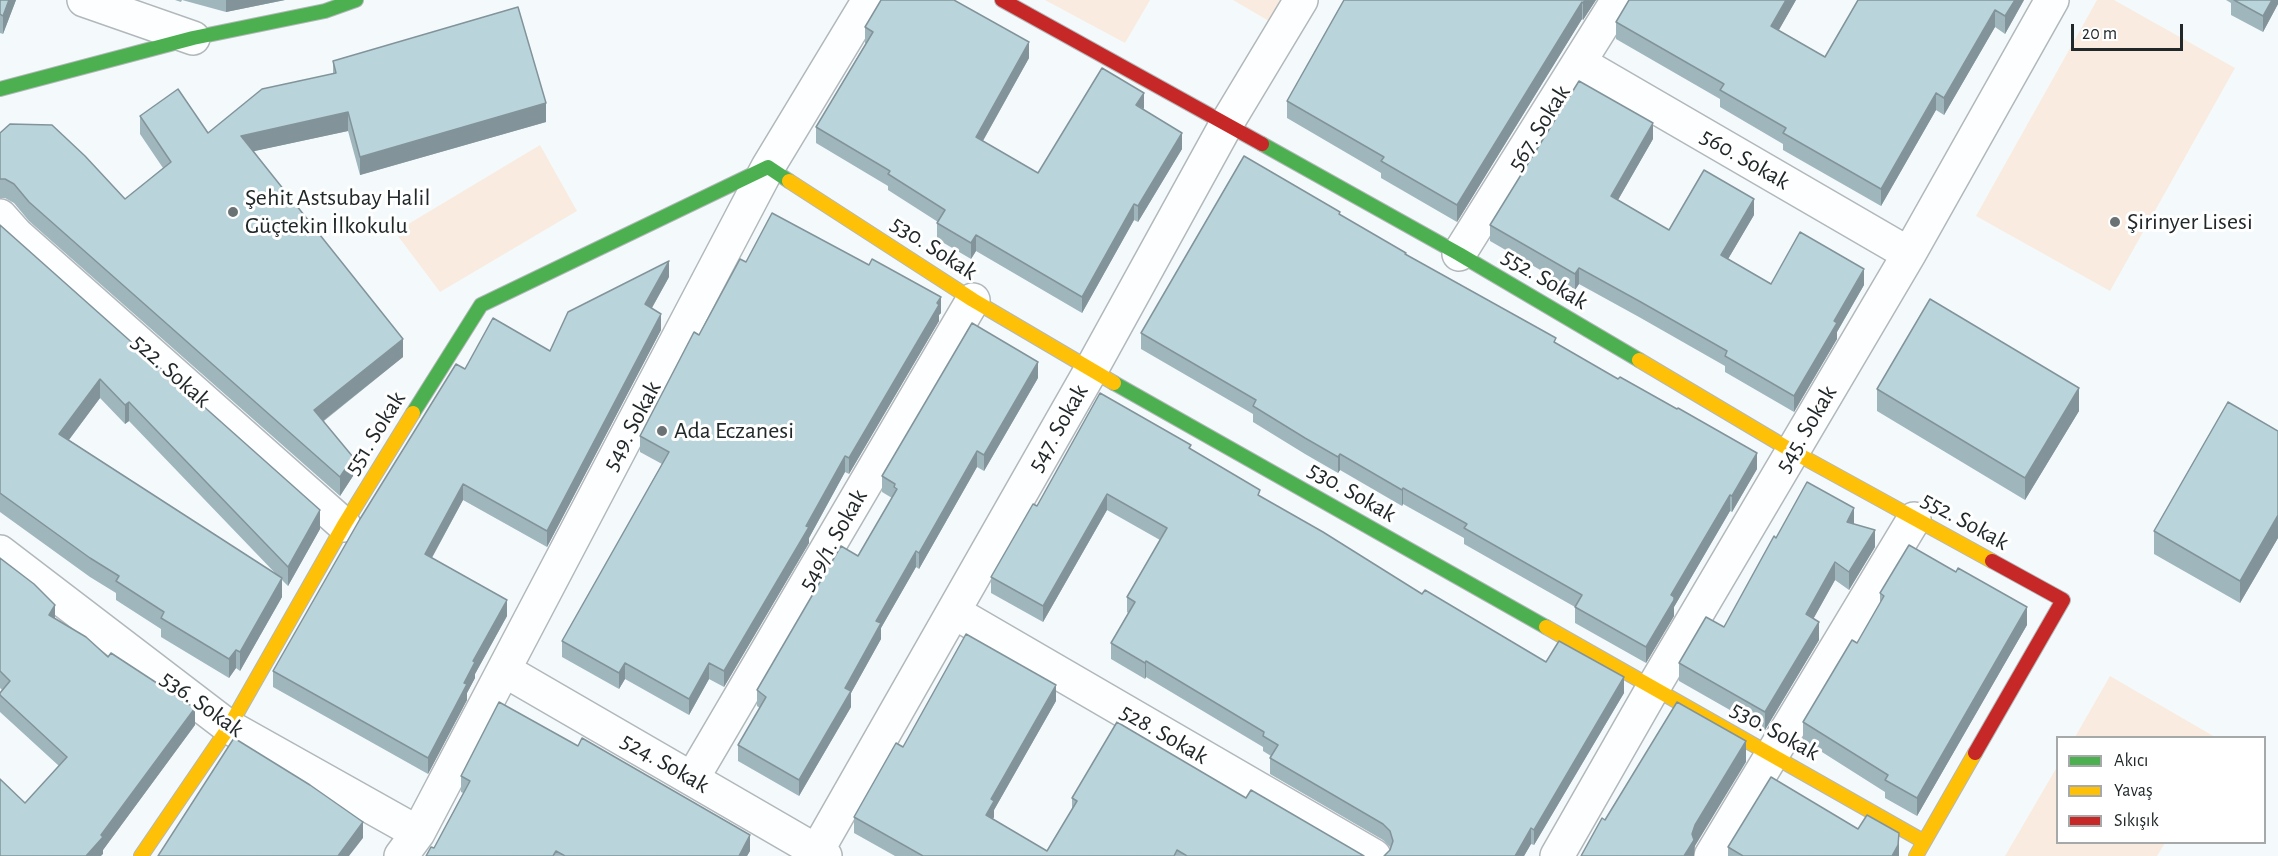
<!DOCTYPE html>
<html>
<head>
<meta charset="utf-8">
<style>
	body { margin:0 }
	#map { position:relative; width:2278px; height:856px; overflow:hidden; background:#f4fafc; font-family:"Alegreya Sans",sans-serif }
	canvas { display:block }
	.legend { position:absolute; left:2056px; top:736px; width:210px; height:108px; box-sizing:border-box; background:#fff; border:2px solid #a6a9aa; margin:0; padding:8px 10px; list-style:none; font-size:18px; color:#21282a }
	.legend li { display:flex; align-items:center; gap:12px; height:30px }
	.legend b { width:30px; border:2px solid #a6a9aa }
	.scale { position:absolute; left:2071px; top:24px; width:112px; height:27px; box-sizing:border-box; border:3px solid #21282a; border-top:0; padding-left:8px; font-size:18px; line-height:21px; white-space:nowrap; color:#21282a; -webkit-text-stroke:4px #fff; paint-order:stroke }
</style>
</head>
<body>
<div id="map">
<canvas width="2278" height="856"></canvas>
<ul class="legend">
<li><b style="height:8px;background:#4caf50"></b>Akıcı</li>
<li><b style="height:8px;background:#ffc107"></b>Yavaş</li>
<li><b style="height:8px;background:#c62828"></b>Sıkışık</li>
</ul>
<div class="scale">20 m</div>
</div>
<script>
const c = document.querySelector('canvas').getContext('2d');
c.lineJoin = 'round';
function fill(path, color) {
  c.fillStyle = color;
  c.fill(path, 'evenodd');
}
function poly(rows) {
  const path = new Path2D();
  for (const r of rows) {
    path.moveTo(r[0], r[1]);
    for (let i = 2; i < r.length; i += 2) path.lineTo(r[i], r[i + 1]);
  }
  return path;
}
function trace(path, color, width, dash) {
  c.strokeStyle = color;
  c.lineWidth = width;
  c.lineCap = dash ? 'butt' : 'round';
  c.setLineDash(dash || []);
  c.stroke(path);
}
function drawText(font, color, halo, rows, align = 'center') {
  c.font = font + ' "Alegreya Sans",sans-serif';
  c.lineWidth = 6;
  c.setLineDash([]);
  c.textBaseline = 'middle';
  c.strokeStyle = halo;
  c.fillStyle = color;
  for (const [text, x, y, turn = 0] of rows) {
    c.save();
    c.translate(x, y);
    c.rotate((+turn || 0) * Math.PI / 180);
    c.textAlign = isNaN(turn) ? turn : align;
    if (halo) c.strokeText(text, 0, 0);
    c.fillText(text, 0, 0);
    c.restore();
  }
}
fill(poly([
	[1045,0,1150,0,1125,43],
	[1233,0,1288,0,1274,24],
	[2097,0,2114,0,2235,68,2110,291,1976,216],
	[540,145,577,211,440,292,395,232],
	[2110,676,2215,737,2075,737],
	[2057,767,2058,842,2165,843,2157,856,2005,856]
]), '#f9ebdf');
const street = poly([
	[84,0,193,38],
	[1580,63,1909,254],
	[0,216,16,234,344,525],
	[1459,254,1618,0],
	[0,552,229,727,418,833],
	[954,612,1374,856],
	[504,670,825,856],
	[692,779,973,300],
	[401,856,418,833,768,167,869,0],
	[814,856,1091,370,1227,123,1301,0],
	[1557,856,1653,688,1909,254,2052,0],
	[1711,856,1914,519]
]);
const fast = poly([
	[0,89,193,38,325,11,356,0],
	[1262,144,1459,254,1639,360],
	[1114,383,1546,627],
	[413,413,481,305,768,167,789,181]
]);
const slow = poly([
	[789,181,973,300,1114,383],
	[1639,360,1792,451,1992,561],
	[1546,627,1923,841],
	[141,856,229,727,344,525,413,413],
	[1916,856,1975,753]
]);
const jam = poly([
	[1002,0,1262,144],
	[1975,753,2063,600,1992,561]
]);
trace(street, '#b2b8ba', 36);
trace(fast, '#b2b8ba', 16);
trace(slow, '#b2b8ba', 16);
trace(jam, '#b2b8ba', 16);
trace(street, '#fdfeff', 33);
trace(fast, '#4caf50', 14);
trace(slow, '#ffc107', 14);
trace(jam, '#c62828', 14);
fill(poly([
	[0,0,16,0,3,34,0,33],
	[175,0,285,0,226,12,182,0,181,2],
	[1344,0,1596,0,1583,20,1582,19,1457,222,1381,178,1381,173,1287,118,1287,101],
	[1629,0,1796,0,1778,31,1825,57,2024,0,2005,34,1995,27,1944,115,1936,110,1881,206,1783,150,1783,144,1720,107,1720,99,1616,39,1616,22],
	[2226,0,2278,0,2278,4,2263,32,2231,15,2231,3],
	[865,27,1029,58,983,141,1038,173,1144,110,1182,149,1138,222,1134,220,1082,313,976,251,971,259,937,239,937,223,938,222,888,190,888,186,816,143,816,127,866,43,865,43],
	[333,61,546,122,360,175,348,131,254,151,403,357,324,421,353,476,340,496,29,221,14,203,5,198,0,198,0,133,125,199,163,168,140,134,140,116,208,133,333,73],
	[1653,139,1618,200,1669,230,1754,215,1728,259,1771,284,1864,285,1837,332,1837,339,1794,412,1725,372,1725,366,1639,317,1579,284,1575,290,1490,241,1490,225],
	[1340,215,1406,255,1556,343,1757,469,1732,512,1730,511,1674,607,1674,616,1646,663,1575,623,1575,607,1464,544,1464,538,1403,504,1402,506,1340,470,1338,473,1305,454,1253,422,1253,414,1141,349,1141,333],
	[0,225,320,529,288,586,282,580,282,597,240,671,236,668,229,678,161,637,161,629,116,600,116,593,90,577,0,512],
	[100,398,125,424,129,421,277,575,69,440],
	[746,262,941,313,939,315,939,321,849,474,845,472,809,538,809,543,724,687,709,679,689,715,625,679,619,689,562,657,562,641,662,464,640,452,640,436,699,335],
	[669,277,652,308,661,330,547,547,463,500,432,558,507,616,475,674,475,678,467,693,467,700,428,774,273,687,273,671,550,351],
	[1038,378,984,471,977,467,919,569,916,567,881,628,881,639,851,693,851,707,799,796,738,761,738,745,760,708,757,706,757,690,858,556,892,498,882,492,882,476],
	[1877,389,2079,411,2025,500,1877,411],
	[2278,431,2278,538,2240,603,2154,554,2154,531],
	[1191,449,1260,496,1422,594,1546,662,1624,693,1534,845,1531,844,1524,856,1384,856,1390,850,1391,848,1383,840,1270,774,1270,758,1271,756,1263,751,1263,747,1146,677,1145,679,1111,659,1111,643,1128,613,1127,612,1127,597,1160,540,1107,510,1043,622,991,593,991,577,1037,506],
	[1854,524,1875,547,1849,590,1835,580,1813,619,1819,640,1765,730,1679,681,1679,663,1724,627,1776,538],
	[0,558,55,618,108,657,195,725,103,850,103,854,25,803,59,766,0,712,0,693,2,690,0,688],
	[1880,593,2027,625,1917,816,1885,798,1885,792,1803,740,1803,722,1857,643,1880,603],
	[1056,701,994,810,994,817,993,819,1047,851,1072,809,1072,798,1246,798,1364,856,895,856,854,833,854,817,903,747],
	[461,776,750,851,747,856,426,856,434,848,463,793,461,792],
	[1858,829,1899,833,1899,856,1728,856,1728,847]
]), '#a0b6bd');
fill(poly([
	[9,0,16,0,3,34,3,16],
	[226,0,285,0,226,12],
	[1585,0,1596,0,1583,20,1583,3],
	[1786,0,1796,0,1771,44,1771,26],
	[2015,0,2024,0,2005,34,2005,16],
	[2272,0,2278,0,2278,4,2263,32,2263,16],
	[1582,2,1582,19,1457,222,1457,205],
	[1995,10,1995,27,1944,115,1944,98],
	[1029,42,1029,58,976,153,976,137],
	[1144,93,1144,109,1136,105],
	[1936,93,1936,110,1881,206,1881,189],
	[546,103,546,122,360,175,360,157],
	[348,112,348,131,241,154,241,136],
	[1653,123,1653,139,1611,212,1611,196],
	[1182,133,1182,149,1138,222,1138,206],
	[1754,199,1754,215,1721,271,1721,255],
	[1134,204,1134,220,1082,313,1082,297],
	[976,235,976,251,971,259,971,243],
	[669,261,669,277,645,320,645,304],
	[1579,268,1579,284,1575,290,1575,274],
	[1864,269,1864,285,1837,332,1837,339,1794,412,1794,396,1834,321],
	[941,297,941,313,939,315,939,321,849,474,849,458],
	[661,314,661,330,547,547,547,531],
	[403,339,403,357,314,428,314,410],
	[1038,362,1038,378,984,471,984,455],
	[100,379,100,398,59,453,59,434],
	[2079,388,2079,411,2025,500,2025,478],
	[129,402,129,421,125,424,125,405],
	[977,451,977,467,919,569,919,553],
	[1757,453,1757,469,1732,512,1732,496],
	[1340,454,1340,470,1338,473,1338,457],
	[845,456,845,472,809,538,809,543,724,687,724,671],
	[353,457,353,476,340,496,340,477],
	[463,484,463,500,425,570,425,554],
	[1403,488,1403,504,1402,506,1402,490],
	[1107,494,1107,510,1043,622,1043,606],
	[1730,495,1730,511,1674,607,1674,616,1646,663,1646,647,1671,595],
	[1854,508,1854,526,1847,522],
	[320,510,320,529,288,586,288,567],
	[2278,515,2278,538,2240,603,2240,581],
	[1875,530,1875,547,1849,590,1849,572],
	[916,551,916,567,881,628,881,639,851,693,851,707,799,796,799,780,876,621],
	[1835,562,1835,580,1806,632,1806,614],
	[282,578,282,597,240,671,240,652],
	[507,600,507,616,475,674,475,678,467,693,467,700,428,774,428,758,473,661],
	[55,605,55,622,49,615],
	[2027,607,2027,625,1917,816,1917,798],
	[1819,622,1819,640,1765,730,1765,712],
	[236,650,236,668,229,678,229,659],
	[1146,661,1146,677,1145,679,1145,663],
	[625,663,625,679,619,689,619,673],
	[709,663,709,679,689,715,689,699],
	[1624,677,1624,693,1534,845,1534,830],
	[1056,685,1056,701,994,810,994,817,986,831,986,815,991,799],
	[195,708,195,725,103,850,103,854,101,856,86,856],
	[1746,741,1746,762,1695,846,1694,856,1684,856,1695,825],
	[363,822,363,838,349,856,338,856],
	[1531,828,1531,844,1524,856,1515,856],
	[1899,833,1899,856,1892,856],
	[750,835,750,851,747,856,739,856]
]), '#82949a');
const building = poly([
	[0,0,9,0,3,16,0,14,0,0],
	[881,0,954,0,1029,42,976,137,1038,173,1102,68,1144,93,1136,105,1182,133,1138,206,1134,204,1082,297,976,235,971,243,937,223,945,210,888,174,890,171,816,127,873,32,865,27,881,0],
	[1344,0,1585,0,1583,3,1582,2,1457,205,1381,161,1384,157,1287,101,1344,0],
	[1629,0,1786,0,1771,26,1825,57,1858,0,2015,0,2005,16,1995,10,1944,98,1936,93,1881,189,1783,133,1786,128,1720,90,1724,84,1616,22,1629,0],
	[2234,0,2272,0,2263,16,2234,0],
	[518,7,546,103,360,157,348,112,241,136,403,339,314,410,353,457,340,477,29,202,14,184,5,179,0,179,0,133,10,124,52,125,85,156,125,199,171,162,140,116,178,89,208,133,262,89,336,73,333,61,518,7],
	[1579,81,1653,123,1611,196,1669,230,1704,170,1754,199,1721,255,1771,284,1800,232,1864,269,1834,321,1837,323,1794,396,1725,356,1727,351,1639,301,1579,268,1575,274,1490,225,1579,81],
	[1244,156,1340,212,1339,214,1406,253,1405,254,1556,338,1554,342,1618,379,1620,377,1677,409,1678,408,1757,453,1732,496,1730,495,1671,595,1674,597,1674,600,1646,647,1575,607,1582,595,1464,528,1467,524,1403,488,1402,490,1340,454,1338,457,1305,438,1253,406,1256,400,1141,333,1244,156],
	[772,213,869,265,872,259,941,297,937,303,939,305,849,458,845,456,806,526,809,527,724,671,709,663,689,699,625,663,619,673,562,641,669,452,640,436,694,332,699,335,740,259,746,262,772,213],
	[0,225,320,510,288,567,129,402,125,405,100,379,59,434,282,578,240,652,236,650,229,659,161,618,164,612,116,581,119,576,90,558,0,493,0,225],
	[669,261,645,304,661,314,547,531,463,484,425,554,507,600,473,661,475,662,464,683,467,684,428,758,273,671,360,519,456,364,465,369,493,318,550,351,568,312,669,261],
	[1930,299,2079,388,2025,478,1877,389,1930,299],
	[972,323,1038,362,984,455,977,451,919,553,916,551,876,621,881,623,845,688,851,691,799,780,738,745,766,697,757,690,841,546,858,556,897,489,894,487,895,484,882,476,972,323],
	[1100,393,1191,445,1189,448,1260,490,1258,495,1323,532,1422,594,1425,590,1546,662,1559,641,1624,677,1534,830,1531,828,1515,856,1384,856,1390,850,1393,841,1390,831,1383,824,1270,758,1278,745,1263,736,1264,732,1146,661,1145,663,1111,643,1135,602,1127,597,1167,528,1107,494,1043,606,991,577,1033,504,1037,506,1100,393],
	[2228,402,2278,431,2278,515,2240,581,2154,531,2228,402],
	[1807,482,1854,508,1847,522,1875,530,1849,572,1835,562,1806,614,1819,622,1765,712,1679,663,1706,617,1724,627,1774,536,1776,538,1807,482],
	[1909,545,1956,572,1958,568,2027,607,1917,798,1885,780,1888,775,1803,722,1852,640,1857,643,1884,596,1880,593,1909,545],
	[0,558,34,584,55,605,49,615,86,637,108,657,111,653,195,708,101,835,103,837,86,856,0,856,0,779,25,803,67,757,0,695,0,693,10,681,0,671,0,558],
	[966,634,1056,685,991,799,994,801,986,815,1047,851,1077,801,1072,798,1117,722,1246,798,1251,790,1364,856,1187,856,1177,850,1174,856,923,856,854,817,896,743,903,747,966,634],
	[499,702,578,746,582,738,750,835,739,856,565,856,556,851,553,856,426,856,431,847,434,848,470,781,461,776,499,702],
	[1677,702,1746,741,1695,825,1692,834,1694,840,1684,856,1581,856,1602,818,1605,820,1677,702],
	[234,738,310,785,363,822,338,856,158,856,234,738],
	[1771,777,1858,829,1867,815,1899,833,1898,845,1892,856,1743,856,1728,847,1771,777]
]);
fill(building, '#bad4dc');
trace(building, '#82949a', 1.5);
for (const [x, y, r, color] of [
	[233,212,6,"#6b7274"],
	[2115,222,6,"#6b7274"],
	[662,431,6,"#6b7274"]
]) {
  const dot = new Path2D();
  dot.arc(x, y, r, 0, 2 * Math.PI);
  c.fillStyle = color;
  c.fill(dot);
  trace(dot, '#fff', 2);
}
drawText('24px', '#21282a', '#fff', [
	["567. Sokak",1539,128,-58],
	["560. Sokak",1745,159,30],
	["530. Sokak",934,248,33],
	["552. Sokak",1545,279,31],
	["522. Sokak",171,371,42],
	["549. Sokak",632,426,-62],
	["547. Sokak",1058,428,-60],
	["545. Sokak",1806,429,-59],
	["551. Sokak",375,433,-58],
	["530. Sokak",1352,492,30],
	["552. Sokak",1965,521,29],
	["549/1. Sokak",833,540,-60],
	["536. Sokak",202,704,36],
	["530. Sokak",1775,731,29],
	["528. Sokak",1164,734,30],
	["524. Sokak",665,763,30]
]);
drawText('24px', '#21282a', '#fff', [
	["Şehit Astsubay Halil",245,198],
	["Güçtekin İlkokulu",245,226],
	["Şirinyer Lisesi",2127,222],
	["Ada Eczanesi",674,431]
], 'left');
</script>
</body>
</html>
